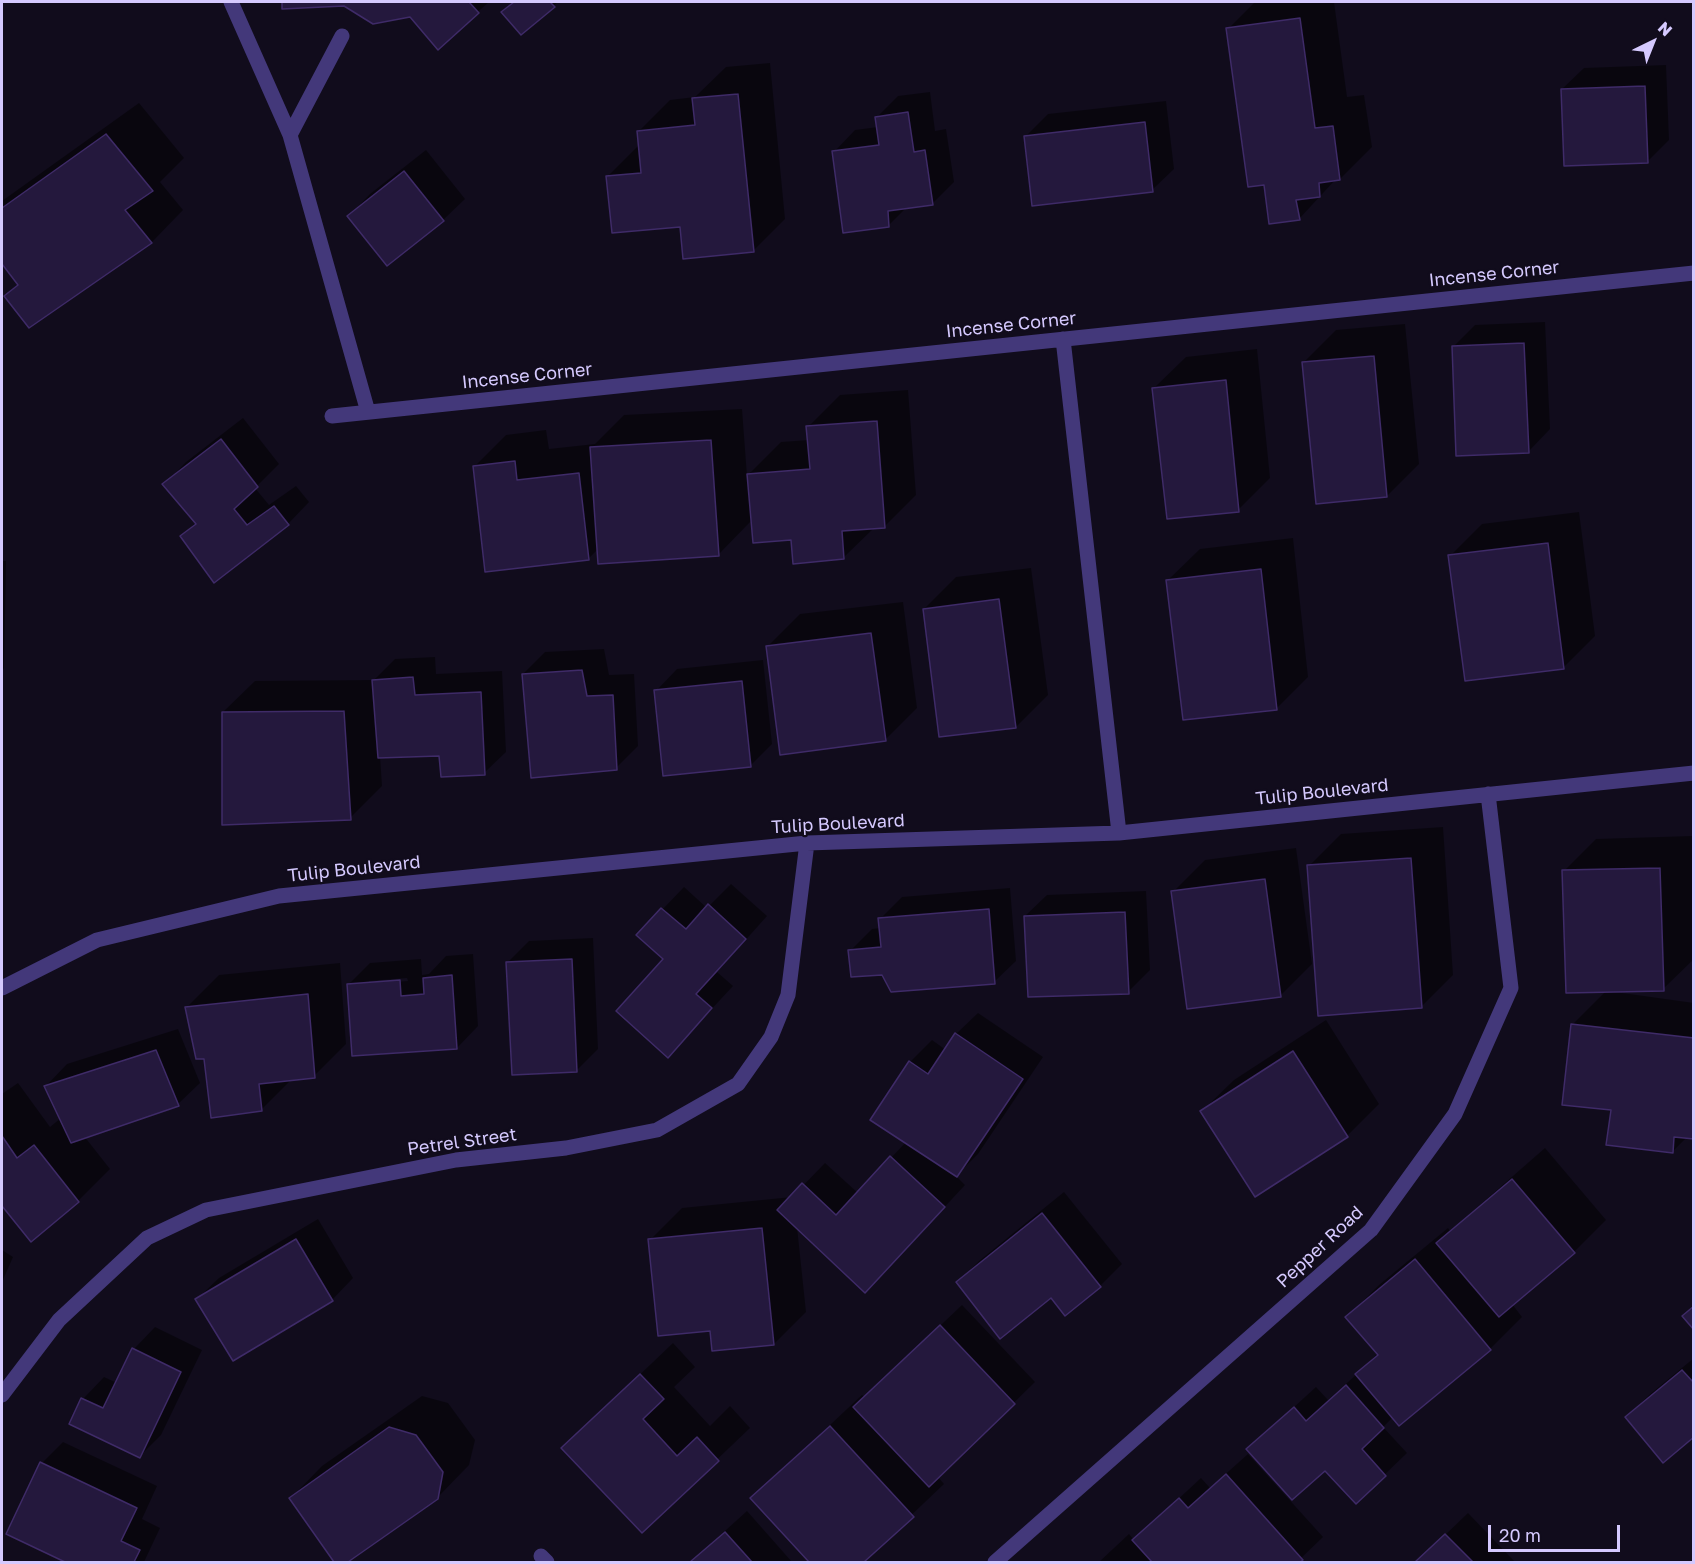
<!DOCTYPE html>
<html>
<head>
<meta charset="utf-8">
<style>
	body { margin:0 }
	#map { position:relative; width:1695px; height:1564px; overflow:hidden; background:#110c1c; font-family:"Golos Text",sans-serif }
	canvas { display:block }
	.frame { position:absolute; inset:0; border:3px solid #d5c9fe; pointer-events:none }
	.north { position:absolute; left:1623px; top:12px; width:60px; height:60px; -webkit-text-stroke:4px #110c1c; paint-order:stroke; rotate:43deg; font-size:16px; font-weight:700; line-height:24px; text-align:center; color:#d5c9fe }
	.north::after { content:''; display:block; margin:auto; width:21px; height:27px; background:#d5c9fe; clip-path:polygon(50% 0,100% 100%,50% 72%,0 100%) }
	.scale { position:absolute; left:1488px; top:1525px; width:132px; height:27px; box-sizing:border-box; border:3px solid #d5c9fe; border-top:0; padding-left:8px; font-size:18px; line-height:21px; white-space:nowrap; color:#d5c9fe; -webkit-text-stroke:4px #110c1c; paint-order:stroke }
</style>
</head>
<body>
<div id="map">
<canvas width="1695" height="1564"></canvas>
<div class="frame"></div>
<div class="north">N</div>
<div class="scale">20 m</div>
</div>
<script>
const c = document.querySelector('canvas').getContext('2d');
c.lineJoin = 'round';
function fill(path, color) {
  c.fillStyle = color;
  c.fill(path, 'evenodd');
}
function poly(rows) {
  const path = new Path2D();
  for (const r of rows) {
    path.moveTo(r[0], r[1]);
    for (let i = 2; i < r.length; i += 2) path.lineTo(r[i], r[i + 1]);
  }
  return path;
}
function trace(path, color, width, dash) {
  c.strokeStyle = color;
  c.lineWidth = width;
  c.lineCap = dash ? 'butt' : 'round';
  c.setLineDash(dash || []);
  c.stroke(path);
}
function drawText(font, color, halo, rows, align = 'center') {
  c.font = font + ' "Golos Text",sans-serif';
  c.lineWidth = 4.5;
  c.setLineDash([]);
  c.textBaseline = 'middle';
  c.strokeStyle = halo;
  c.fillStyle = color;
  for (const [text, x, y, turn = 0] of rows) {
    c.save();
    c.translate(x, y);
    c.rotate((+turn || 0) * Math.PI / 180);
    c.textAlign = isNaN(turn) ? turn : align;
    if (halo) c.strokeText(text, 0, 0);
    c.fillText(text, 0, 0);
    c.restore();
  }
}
fill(poly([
	[283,2,489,2,438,47,410,16,345,5,284,8],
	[514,2,558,2,521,33,503,12],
	[1255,2,1334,2,1347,97,1364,95,1372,147,1340,179,1336,179,1299,219,1265,183,1228,29],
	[770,63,785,219,753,251,681,225,608,176,640,144,638,132,670,100,695,97,726,67],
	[1666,65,1669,140,1647,162,1562,89,1584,68],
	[930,92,935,131,946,129,954,182,933,203,907,207,889,225,834,152,855,130,878,127,876,118,898,96],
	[1166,101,1174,169,1152,190,1026,136,1048,114],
	[139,103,184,158,160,182,183,210,152,242,30,326,6,296,18,284,2,262,2,201],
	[426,150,465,199,443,220,349,216,370,194],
	[1545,322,1550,429,1529,451,1454,346,1475,325],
	[1405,324,1419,464,1387,496,1304,362,1336,330],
	[1257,349,1270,478,1238,510,1154,388,1186,357],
	[908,390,916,495,884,527,874,528,843,558,752,520,718,555,598,549,588,559,474,467,506,435,546,430,549,449,595,444,624,415,742,409,747,476,781,442,809,440,808,427,840,395],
	[243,418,279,464,255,488,269,505,296,486,309,502,288,524,182,536,196,522,165,484,186,462],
	[1579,512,1595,636,1563,668,1450,556,1482,524],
	[1293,538,1308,677,1276,709,1168,580,1200,549],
	[2,561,6,561,4,668,2,671],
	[1031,568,1048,695,1016,727,924,609,956,577],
	[903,602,917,708,885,740,768,646,800,614],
	[604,649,609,675,634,674,638,746,616,768,523,674,545,652],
	[435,657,436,674,502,671,506,752,484,773,440,754,380,756,382,786,350,818,223,712,255,681,374,680,395,659],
	[763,660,772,744,750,766,656,691,677,669],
	[1443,827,1453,975,1421,1007,1309,866,1341,834],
	[1692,836,1694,959,1663,989,1608,991,1694,1003,1694,1137,1687,1137,1672,1152,1612,1109,1573,1024,1606,991,1564,871,1596,839],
	[1296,848,1312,964,1280,996,1173,892,1205,860],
	[731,884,767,916,717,972,733,986,668,1056,665,959,638,935,684,887,707,908],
	[1010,888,1016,961,994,982,883,973,850,951,872,929,881,928,880,919,902,897],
	[1146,891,1150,970,1128,992,1025,916,1047,895],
	[593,938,598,1049,576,1071,508,962,529,941],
	[473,954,478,1026,457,1048,348,985,370,963,421,959,422,975,429,974,446,956],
	[407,978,408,981,369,984,369,981],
	[340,963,346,1044,314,1076,292,1079,261,1110,205,1058,187,1007,219,975],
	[978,1013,1043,1057,978,1154,956,1176,965,1185,887,1269,797,1227,806,1312,774,1344,711,1329,650,1240,682,1208,792,1197,825,1163,858,1193,906,1142,872,1120,910,1062,932,1040,946,1050,956,1034],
	[1326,1020,1379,1104,1347,1136,1202,1111,1234,1080],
	[178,1029,200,1083,178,1104,84,1136,110,1169,78,1201,31,1240,2,1203,2,1094,18,1083,50,1127,61,1118,46,1086,67,1064],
	[1545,1148,1606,1220,1574,1252,1512,1304,1522,1317,1490,1349,1399,1424,1393,1417,1383,1427,1407,1453,1356,1502,1325,1468,1248,1449,1316,1387,1328,1400,1357,1374,1378,1353,1347,1317,1379,1285,1448,1228,1450,1231],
	[1064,1192,1122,1264,1100,1286,1065,1314,1051,1296,958,1282,979,1261],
	[318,1219,353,1278,332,1300,197,1299,219,1278],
	[2,1250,13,1257,2,1282],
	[962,1305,1035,1382,938,1477,944,1484,862,1562,811,1562,752,1498,862,1395,865,1397],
	[155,1327,202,1350,161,1435,140,1456,71,1423,83,1399,104,1377,117,1383,134,1349],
	[673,1343,695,1367,674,1387,710,1426,730,1406,750,1428,642,1531,563,1448],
	[1694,1358,1694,1435,1627,1417,1649,1395],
	[422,1396,448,1403,475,1440,469,1465,437,1498,345,1562,336,1562,291,1498,322,1466],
	[63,1442,157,1486,142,1519,160,1528,144,1562,68,1562,8,1534,42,1463],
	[1248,1454,1323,1537,1297,1562,1099,1562,1129,1534,1134,1540,1201,1478,1210,1488],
	[747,1511,792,1562,691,1562,705,1549],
	[1468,1513,1515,1562,1417,1562]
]), '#0007');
const building = poly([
	[282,2,469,2,479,13,438,50,410,17,373,24,344,6,282,9,282,2],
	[514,2,550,2,555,7,521,35,501,12,514,2],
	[1300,18,1315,128,1333,126,1340,180,1319,183,1320,197,1296,200,1300,220,1269,224,1264,185,1248,187,1226,28,1300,18],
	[1645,86,1648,163,1564,166,1561,89,1645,86],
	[738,94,754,252,683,259,680,227,612,233,606,176,641,173,637,131,695,125,692,98,738,94],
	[908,112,914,152,925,150,933,205,888,211,889,227,843,233,832,151,879,145,875,117,908,112],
	[1145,122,1153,192,1032,206,1024,136,1145,122],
	[106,134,153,191,125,210,152,243,29,328,4,296,18,285,2,264,2,208,106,134],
	[404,171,444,221,387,266,347,216,404,171],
	[1524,343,1529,453,1456,456,1452,346,1524,343],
	[1374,356,1387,497,1316,504,1302,362,1374,356],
	[1226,380,1239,512,1167,519,1152,388,1226,380],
	[877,421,885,528,842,531,844,559,793,564,791,540,753,543,747,474,810,469,806,426,877,421],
	[221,439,258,487,234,509,247,525,274,506,289,525,214,583,180,536,196,524,162,484,221,439],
	[711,440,719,556,598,564,590,447,711,440],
	[515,461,517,480,579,473,589,560,485,572,473,466,515,461],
	[1548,543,1564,669,1465,681,1448,555,1548,543],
	[1261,569,1277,710,1183,720,1166,580,1261,569],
	[999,599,1016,728,939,737,923,609,999,599],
	[871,633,886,741,780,755,766,646,871,633],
	[582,670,587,696,613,695,617,770,531,778,522,674,582,670],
	[413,677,415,695,481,692,485,775,441,777,439,756,378,758,372,680,413,677],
	[742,681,751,767,663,776,654,690,742,681],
	[344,711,351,820,222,825,222,712,344,711],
	[1411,858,1422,1008,1318,1016,1307,865,1411,858],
	[1660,868,1664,991,1566,993,1562,870,1660,868],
	[1265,879,1281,997,1187,1009,1171,891,1265,879],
	[708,904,746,939,696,994,712,1008,668,1058,616,1011,663,959,636,935,661,908,686,929,708,904],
	[989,909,995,984,891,992,882,975,851,977,848,950,881,947,878,918,989,909],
	[1125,912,1129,994,1028,997,1024,916,1125,912],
	[572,959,577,1072,512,1075,506,962,572,959],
	[452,975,457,1049,352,1056,347,984,400,980,401,996,424,994,423,978,452,975],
	[308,994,315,1078,259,1084,262,1111,211,1118,204,1059,196,1059,185,1007,308,994],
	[1571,1024,1694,1038,1694,1139,1674,1137,1673,1153,1606,1145,1611,1110,1562,1105,1571,1024],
	[955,1033,1023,1079,957,1177,870,1120,909,1061,928,1074,955,1033],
	[156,1050,179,1106,71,1143,44,1086,156,1050],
	[1293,1051,1348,1137,1255,1197,1200,1111,1293,1051],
	[2,1136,17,1158,34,1145,79,1202,31,1242,2,1206,2,1136],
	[890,1156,945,1207,865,1293,777,1210,802,1183,836,1215,890,1156],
	[1512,1179,1575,1253,1499,1317,1436,1243,1512,1179],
	[1042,1213,1101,1287,1065,1316,1051,1298,1000,1339,956,1282,1042,1213],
	[762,1228,774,1345,712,1351,710,1331,658,1336,648,1239,762,1228],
	[296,1239,333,1301,233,1361,195,1299,296,1239],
	[1415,1259,1491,1350,1399,1426,1355,1374,1378,1355,1345,1317,1415,1259],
	[1694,1306,1694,1330,1682,1316,1694,1306],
	[940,1325,1015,1404,929,1487,853,1407,940,1325],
	[132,1348,181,1372,140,1458,69,1424,81,1398,103,1408,132,1348],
	[1682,1370,1694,1383,1694,1437,1663,1463,1625,1417,1682,1370],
	[640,1374,664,1399,643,1419,677,1456,697,1437,719,1461,642,1533,561,1448,640,1374],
	[1346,1385,1384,1428,1362,1449,1386,1476,1356,1504,1325,1471,1292,1500,1246,1449,1294,1407,1306,1421,1346,1385],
	[830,1426,914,1517,864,1562,809,1562,750,1498,830,1426],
	[389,1427,416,1435,443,1472,438,1499,348,1562,334,1562,289,1498,389,1427],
	[40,1462,137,1508,121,1541,140,1550,134,1562,65,1562,6,1534,40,1462],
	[1226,1474,1303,1560,1300,1562,1152,1562,1132,1540,1179,1498,1188,1508,1226,1474],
	[725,1532,752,1562,690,1562,725,1532],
	[1445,1534,1473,1562,1415,1562,1445,1534]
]);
fill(building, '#24183d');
trace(building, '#3f2b68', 1.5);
trace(poly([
	[231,2,290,135,368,412],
	[290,135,342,36],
	[1063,339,1119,833],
	[332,416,1694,273],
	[2,988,97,940,279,896,807,843,1119,833,1694,773],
	[2,1395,59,1320,147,1238,206,1210,456,1160,566,1148,657,1130,738,1084,771,1037,788,995,807,843],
	[541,1556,547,1562],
	[995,1562,1371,1230,1455,1114,1511,988,1488,794]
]), '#43387a', 15);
drawText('18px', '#d5c9fe', '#110c1c', [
	["Incense Corner",1494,274,-6],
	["Incense Corner",1011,325,-6],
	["Incense Corner",527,376,-6],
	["Tulip Boulevard",1322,792,-6],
	["Tulip Boulevard",838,824,-3],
	["Tulip Boulevard",354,869,-6],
	["Petrel Street",462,1142,-8],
	["Pepper Road",1320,1247,-43]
]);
</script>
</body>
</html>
